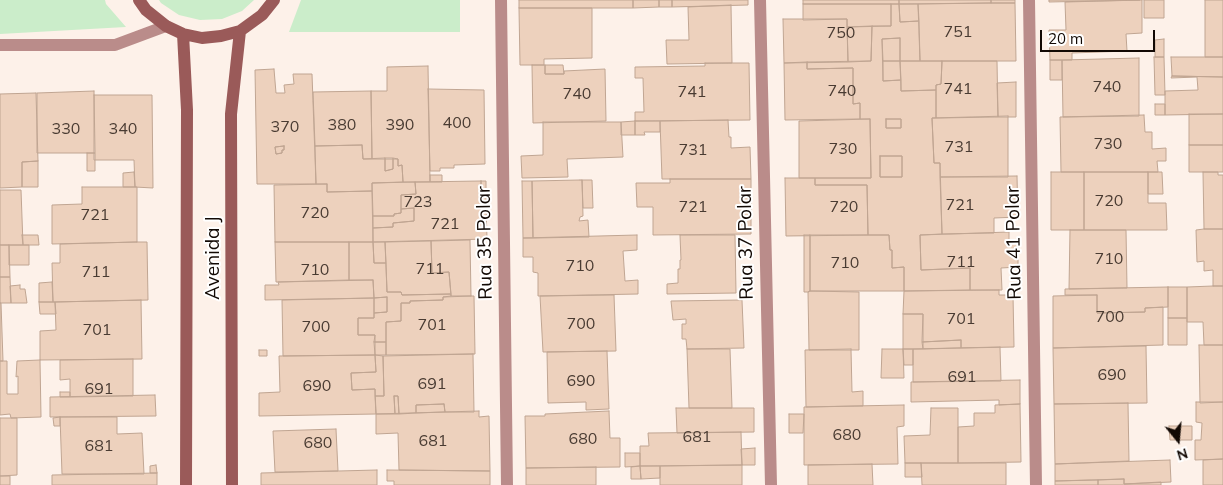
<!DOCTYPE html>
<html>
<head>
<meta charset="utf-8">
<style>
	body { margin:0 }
	#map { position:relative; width:1223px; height:485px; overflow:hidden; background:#fdf1e9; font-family:Mulish,sans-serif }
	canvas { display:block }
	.north { position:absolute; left:1153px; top:415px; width:50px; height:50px; -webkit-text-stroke:4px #fff; paint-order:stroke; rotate:163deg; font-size:14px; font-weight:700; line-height:20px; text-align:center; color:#120904 }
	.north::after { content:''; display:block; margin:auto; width:18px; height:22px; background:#120904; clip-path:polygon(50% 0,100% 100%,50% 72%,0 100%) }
	.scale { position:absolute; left:1040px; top:30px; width:115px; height:22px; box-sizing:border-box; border:2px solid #120904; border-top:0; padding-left:6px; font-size:15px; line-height:18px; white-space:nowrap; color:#120904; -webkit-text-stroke:4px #fff; paint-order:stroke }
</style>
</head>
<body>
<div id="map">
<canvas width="1223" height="485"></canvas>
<div class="north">N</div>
<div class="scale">20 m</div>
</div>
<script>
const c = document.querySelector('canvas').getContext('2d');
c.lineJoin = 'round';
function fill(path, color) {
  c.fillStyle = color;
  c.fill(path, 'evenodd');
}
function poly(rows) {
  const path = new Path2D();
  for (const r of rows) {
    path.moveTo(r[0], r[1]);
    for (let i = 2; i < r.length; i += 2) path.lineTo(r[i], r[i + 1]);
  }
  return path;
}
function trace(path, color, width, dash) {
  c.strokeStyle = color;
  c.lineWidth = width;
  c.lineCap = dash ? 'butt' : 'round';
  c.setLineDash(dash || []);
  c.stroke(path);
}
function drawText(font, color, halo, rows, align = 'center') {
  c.font = font + ' Mulish,sans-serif';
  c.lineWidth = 4;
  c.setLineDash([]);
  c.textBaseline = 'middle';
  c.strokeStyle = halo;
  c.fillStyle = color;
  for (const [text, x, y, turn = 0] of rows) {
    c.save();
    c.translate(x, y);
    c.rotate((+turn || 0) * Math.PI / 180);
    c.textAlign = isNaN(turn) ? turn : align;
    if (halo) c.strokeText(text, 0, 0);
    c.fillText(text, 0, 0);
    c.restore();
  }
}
fill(poly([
	[0,0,105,0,106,4,126,27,0,34],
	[159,0,254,0,242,11,222,19,200,20,179,15,161,3],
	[301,0,460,0,460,32,289,32]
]), '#cbedca');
const building = poly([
	[519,0,633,0,633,8,519,8,519,0],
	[633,0,659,0,659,7,633,8,633,0],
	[659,0,672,0,672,7,659,7,659,0],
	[672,0,748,0,748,5,672,7,672,0],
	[803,0,899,0,899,4,803,4,803,0],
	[899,0,991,0,991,3,899,4,899,0],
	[991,0,1015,0,1015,3,991,3,991,0],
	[1049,0,1140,0,1049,2,1049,0],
	[1142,0,1142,33,1126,34,1127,51,1072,53,1072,60,1050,60,1049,30,1066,30,1065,2,1142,0],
	[1144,0,1164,0,1164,18,1144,18,1144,0],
	[1205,0,1223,0,1223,57,1205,57,1205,0],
	[991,3,1015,3,1016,61,920,61,918,4,991,3],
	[803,4,891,4,891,26,847,27,847,19,803,20,803,4],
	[891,4,899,4,900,22,919,21,920,61,900,61,900,38,882,39,883,81,901,80,901,91,936,90,936,118,932,118,934,163,940,163,942,234,920,235,921,270,970,268,970,290,904,291,904,267,892,268,892,250,890,250,889,235,868,235,867,185,815,185,815,178,871,178,870,119,860,119,860,103,853,104,853,68,807,69,807,62,871,61,872,26,891,26,891,4],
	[886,119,901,119,901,128,886,128,886,119],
	[880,156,902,156,902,177,880,177,880,156],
	[899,4,918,4,919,21,900,22,899,4],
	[731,5,732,63,667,64,666,40,689,40,688,7,731,5],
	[519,8,592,8,592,58,544,59,544,65,520,65,519,8],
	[783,19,847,19,848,62,784,63,783,19],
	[872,26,871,61,848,62,847,27,872,26],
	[900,38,900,61,883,61,882,39,900,38],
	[1164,39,1164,57,1155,57,1155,40,1164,39],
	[1154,57,1164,57,1165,95,1155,95,1154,57],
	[1171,57,1223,57,1223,77,1172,76,1171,57],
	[1139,58,1139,116,1063,117,1062,60,1139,58],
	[1050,60,1062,60,1062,80,1050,80,1050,60],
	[883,61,900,61,901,80,883,81,883,61],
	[900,61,942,61,941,84,936,85,936,90,901,91,900,61],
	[942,61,997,61,998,117,936,118,936,85,941,84,942,61],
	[807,62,807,69,853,68,853,104,860,103,860,119,785,120,784,63,807,62],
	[705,63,749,63,750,120,635,121,635,112,644,112,643,78,635,78,635,67,705,66,705,63],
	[532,65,545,65,545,74,564,74,564,71,605,69,606,121,533,123,532,65],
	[545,65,563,65,564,74,545,74,545,65],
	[428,66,430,182,403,182,402,165,398,166,398,159,372,159,371,91,387,91,387,67,428,66],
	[274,69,276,93,285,93,284,85,294,84,293,74,312,74,316,184,257,184,255,70,274,69],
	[284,146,284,150,282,150,282,153,276,154,275,147,284,146],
	[1172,76,1223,77,1223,114,1165,115,1165,91,1198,90,1197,77,1171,78,1172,76],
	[1016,82,1016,117,998,117,997,83,1016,82],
	[428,89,484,90,485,164,454,165,454,168,440,168,440,171,430,171,428,89],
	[94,91,95,153,37,153,37,93,94,91],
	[371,91,372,159,363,159,362,145,315,146,313,92,371,91],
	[36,93,38,161,22,162,22,187,0,188,0,94,36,93],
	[94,95,152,95,153,188,135,187,134,160,94,160,94,95],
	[1155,104,1165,104,1165,115,1155,115,1155,104],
	[1189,114,1223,114,1223,145,1189,145,1189,114],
	[1144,115,1145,132,1152,132,1152,149,1166,148,1166,161,1157,161,1158,172,1061,172,1060,117,1144,115],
	[1008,116,1008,177,940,177,940,163,934,163,932,118,1008,116],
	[870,119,871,178,799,178,799,121,870,119],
	[886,119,901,119,901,128,886,128,886,119],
	[728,120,729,137,731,137,731,148,750,147,751,179,662,179,660,121,728,120],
	[635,121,635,135,621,135,621,122,635,121],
	[635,121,660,121,660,132,644,132,645,135,635,135,635,121],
	[543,122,621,122,623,157,567,159,568,177,522,178,521,156,543,155,543,122],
	[362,145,363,159,385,158,385,171,393,169,393,158,398,159,398,166,402,165,403,182,372,183,372,191,327,192,327,184,316,184,315,146,362,145],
	[1189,145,1223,145,1223,172,1189,172,1189,145],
	[284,146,284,150,282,150,282,153,276,154,275,147,284,146],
	[87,153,95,153,95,171,87,171,87,153],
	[880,156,902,156,902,177,880,177,880,156],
	[385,158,393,158,393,169,385,171,385,158],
	[38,161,38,187,22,187,22,162,38,161],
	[134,172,135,187,123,187,123,173,134,172],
	[1051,172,1084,172,1084,230,1051,230,1051,172],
	[1084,172,1148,172,1148,203,1166,203,1167,230,1084,230,1084,172],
	[1148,172,1162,172,1163,194,1148,194,1148,172],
	[1203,172,1218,172,1218,175,1223,175,1223,229,1204,229,1203,172],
	[430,175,442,175,442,182,430,182,430,175],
	[1017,176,1018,217,994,218,994,233,942,234,940,177,1017,176],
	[785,178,815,178,815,185,867,185,868,235,786,236,785,178],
	[670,179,751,179,751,234,653,235,653,207,637,207,636,183,670,183,670,179],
	[580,180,582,180,583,216,580,217,579,221,588,220,589,237,533,238,532,181,580,180],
	[582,180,592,180,593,208,583,208,582,180],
	[481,181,481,206,486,205,487,239,373,242,373,228,393,227,393,223,414,221,414,208,401,209,401,195,416,194,415,182,481,181],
	[481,181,486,181,486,205,481,206,481,181],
	[522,181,532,181,533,238,523,238,522,181],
	[415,182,416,194,401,195,401,213,394,214,394,216,373,216,372,183,415,182],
	[327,184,327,192,372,191,373,242,275,242,274,185,327,184],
	[82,187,137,187,137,242,52,244,52,205,82,204,82,187],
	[0,190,21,190,23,245,0,245,0,190],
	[414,208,414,221,393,223,393,227,373,228,373,216,394,216,394,214,401,213,401,209,414,208],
	[1204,229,1223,229,1223,286,1213,286,1213,270,1204,271,1204,261,1197,262,1196,230,1204,229],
	[1070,230,1126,230,1127,288,1069,289,1070,230],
	[1009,232,1009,243,1018,243,1018,267,1001,268,1002,290,970,290,970,268,921,270,920,235,1009,232],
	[22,235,38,235,39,245,23,245,22,235],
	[637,235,637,250,623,251,625,281,638,280,638,294,538,296,538,273,533,272,533,257,523,257,523,238,637,235],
	[680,235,735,235,736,293,667,294,667,284,678,283,678,269,680,269,680,260,681,260,680,235],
	[804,235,810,235,810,291,808,292,804,292,804,235],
	[810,235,889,235,890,250,892,250,892,268,904,267,904,291,810,291,810,235],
	[470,240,471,296,451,296,449,272,432,273,431,241,470,240],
	[431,241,432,273,449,272,451,294,402,295,401,292,387,292,385,242,431,241],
	[137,242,147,242,148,300,53,302,52,263,60,263,60,244,137,242],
	[275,242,349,242,349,280,276,282,275,242],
	[349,242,373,242,374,263,386,263,387,292,401,292,402,295,451,294,451,296,443,297,443,300,410,301,410,303,401,303,401,321,386,322,386,342,374,342,375,335,358,335,358,318,374,318,374,313,387,312,387,297,374,298,373,280,349,280,349,242],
	[373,242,385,242,386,263,374,263,373,242],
	[0,245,9,245,10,277,0,277,0,245],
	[9,245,29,245,29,265,9,265,9,245],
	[0,277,10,277,11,303,0,303,0,277],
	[373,280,374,298,265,300,265,285,279,285,278,282,373,280],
	[52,282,53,302,39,302,39,283,52,282],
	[20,285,20,289,25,289,27,303,11,303,10,286,20,285],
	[1213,286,1223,286,1223,345,1204,345,1203,322,1187,322,1187,287,1213,286],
	[1168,287,1168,307,1145,308,1145,312,1097,313,1097,295,1065,295,1065,289,1168,287],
	[1168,287,1187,287,1187,318,1168,318,1168,287],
	[999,290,999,295,1013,295,1014,347,961,348,961,340,922,342,923,314,903,314,904,291,999,290],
	[810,291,859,292,859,350,809,350,808,292,810,291],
	[614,295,616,351,543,352,540,296,614,295],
	[1097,295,1097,313,1145,312,1145,308,1163,307,1163,345,1053,348,1053,296,1097,295],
	[471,296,474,296,475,354,386,355,386,322,401,321,401,303,410,303,410,301,443,300,443,297,471,296],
	[387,297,387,312,374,313,374,298,387,297],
	[374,298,374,318,358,318,358,335,375,335,375,355,283,356,282,300,374,298],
	[141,300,142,359,40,360,40,331,56,330,55,302,141,300],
	[742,300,744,348,687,349,686,339,682,339,682,324,686,324,686,319,673,320,671,301,742,300],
	[39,302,55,302,56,314,40,314,39,302],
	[0,303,1,303,3,361,0,361,0,303],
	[903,314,923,314,923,349,903,349,903,314],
	[1168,318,1187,318,1187,345,1168,345,1168,318],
	[961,340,961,348,923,349,922,342,961,340],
	[374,342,386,342,386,355,375,355,374,342],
	[1199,345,1223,345,1223,402,1200,403,1199,345],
	[1146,346,1147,403,1054,404,1053,348,1146,346],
	[1000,347,1001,381,913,382,913,349,1000,347],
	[687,349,730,349,732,408,689,408,687,349],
	[851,349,852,392,863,391,863,406,806,407,805,350,851,349],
	[882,349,903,349,904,378,881,378,882,349],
	[903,349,913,349,913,365,904,365,903,349],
	[259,350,267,350,267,356,259,356,259,350],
	[607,351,609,409,586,410,586,402,548,403,547,352,607,351],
	[473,354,474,412,445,412,444,404,416,405,416,413,399,414,398,396,394,396,395,414,376,414,375,396,384,396,383,356,473,354],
	[375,355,376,372,351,373,352,390,375,389,376,414,259,416,259,393,280,392,279,356,375,355],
	[375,355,383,356,384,396,375,396,375,389,352,390,351,373,376,372,375,355],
	[133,359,133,396,70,397,70,379,60,380,60,360,133,359],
	[40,360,41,417,11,418,10,414,0,415,0,361,7,361,7,394,18,394,18,376,16,377,17,361,40,360],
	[1020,380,1020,404,999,405,999,400,911,402,911,382,1020,380],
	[60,392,70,392,70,397,60,397,60,392],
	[155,395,156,416,50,417,50,397,155,395],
	[394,396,398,396,399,414,395,414,394,396],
	[1196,402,1223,402,1223,459,1195,460,1195,440,1201,440,1202,423,1196,422,1196,402],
	[1128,403,1129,461,1055,464,1054,404,1128,403],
	[444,404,445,412,416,413,416,405,444,404],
	[1020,404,1021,462,958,463,958,427,974,426,974,413,995,413,995,405,1020,404],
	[904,405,904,426,897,427,898,464,804,465,804,407,904,405],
	[676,408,754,408,754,432,677,433,676,408],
	[931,408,958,408,958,463,905,463,904,436,930,435,931,408],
	[479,411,479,417,489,416,490,471,399,470,398,433,376,434,376,414,479,411],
	[609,411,610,438,620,438,620,467,526,468,525,416,545,416,545,414,609,411],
	[789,414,804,414,803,433,789,433,789,414],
	[60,417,117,417,117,434,142,433,144,474,62,474,60,417],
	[60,417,60,426,54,426,53,418,60,417],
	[0,418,17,418,17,475,0,476,0,418],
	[1169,426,1192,426,1192,440,1170,440,1169,426],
	[336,429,338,471,275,472,273,431,336,429],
	[741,432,742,465,640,466,640,446,649,446,648,433,741,432],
	[755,448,755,465,742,465,741,449,755,448],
	[625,453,640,453,640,466,625,467,625,453],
	[1223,459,1223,485,1203,485,1203,460,1223,459],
	[1170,460,1171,482,1124,484,1124,479,1055,481,1055,464,1170,460],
	[905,463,921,463,922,477,905,477,905,463],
	[921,463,1006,463,1006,485,922,485,921,463],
	[872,464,873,485,808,485,808,465,872,464],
	[156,465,157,473,150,473,150,466,156,465],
	[742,465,742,485,660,485,660,466,742,465],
	[640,466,660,466,660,478,641,479,640,466],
	[640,466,641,479,631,479,631,467,640,466],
	[596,467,596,485,526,485,526,468,596,467],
	[377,470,377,485,261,485,261,473,377,470],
	[387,470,490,471,490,485,394,485,394,481,387,481,387,470],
	[157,473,157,485,52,485,52,475,157,473],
	[0,476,10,476,10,485,0,485,0,476],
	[1124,479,1124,484,1161,482,1161,485,1098,485,1098,480,1124,479],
	[1098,480,1098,485,1055,485,1055,481,1098,480]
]);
fill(building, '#edd1bd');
trace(building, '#c0a592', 1);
trace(poly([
	[501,0,507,485],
	[760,0,771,485],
	[1029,0,1036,485],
	[0,45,115,45,166,26]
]), '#ba8c8a', 12);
trace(poly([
	[139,0,146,10,166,26,183,34,202,38,221,36,240,31,262,15,274,0],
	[183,34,187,110,186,485],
	[232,485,231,114,240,31]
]), '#9a5a59', 12);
drawText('16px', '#493b32', null, [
	["751",958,32],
	["750",841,33],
	["740",1107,87],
	["741",958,89],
	["740",842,91],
	["741",692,92],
	["740",577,94],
	["400",457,123],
	["380",342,125],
	["390",400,125],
	["370",285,127],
	["330",66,129],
	["340",123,129],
	["730",1108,144],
	["731",959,147],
	["730",843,149],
	["731",693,150],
	["720",1109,201],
	["723",418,202],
	["721",960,205],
	["721",693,207],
	["720",844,207],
	["720",315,213],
	["721",95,215],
	["721",445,224],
	["710",1109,259],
	["711",961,262],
	["710",845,263],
	["710",580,266],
	["711",430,269],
	["710",315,270],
	["711",96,272],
	["700",1110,317],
	["701",961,319],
	["700",581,324],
	["701",432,325],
	["700",316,327],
	["701",97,330],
	["690",1112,375],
	["691",962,377],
	["690",581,381],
	["691",432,384],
	["690",317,386],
	["691",99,389],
	["680",847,435],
	["681",697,437],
	["680",583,439],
	["681",433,441],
	["680",318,443],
	["681",99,446]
]);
drawText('19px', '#120904', '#fff', [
	["Rua 35 Polar",485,243,-91],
	["Rua 37 Polar",746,243,-91],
	["Rua 41 Polar",1014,243,-91],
	["Avenida J",213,258,-90]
]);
</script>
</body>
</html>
